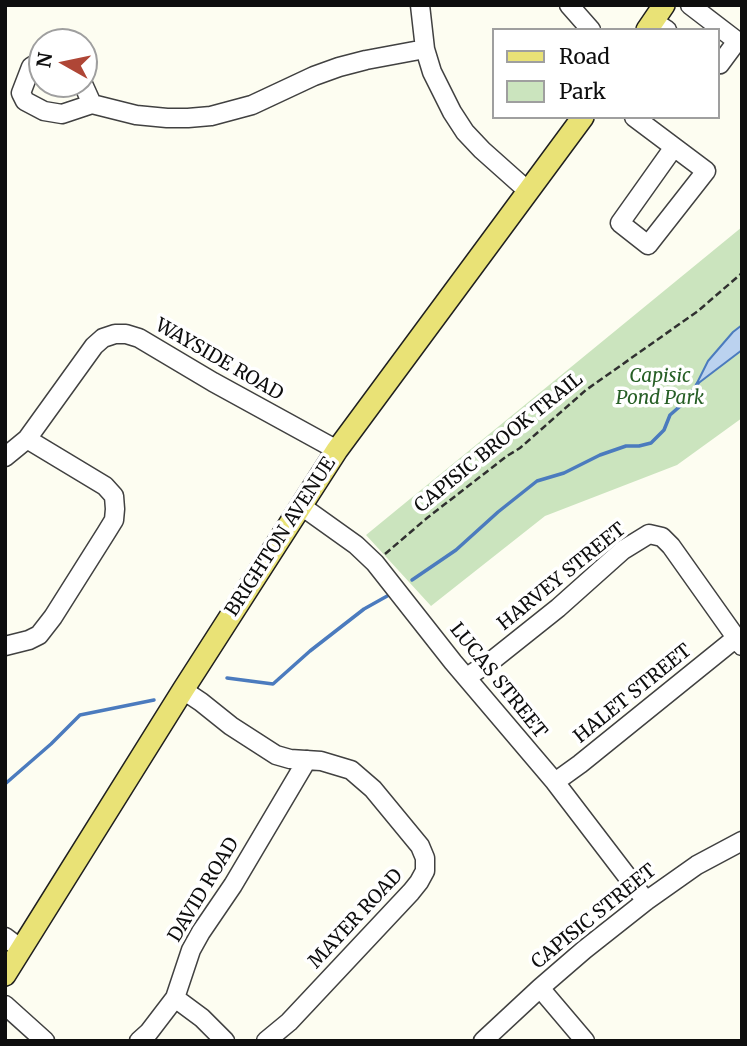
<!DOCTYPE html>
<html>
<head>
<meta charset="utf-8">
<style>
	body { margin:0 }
	#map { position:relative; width:747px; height:1046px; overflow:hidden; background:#fdfdf1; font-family:Merriweather,serif }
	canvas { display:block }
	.frame { position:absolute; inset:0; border:7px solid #0e0e0e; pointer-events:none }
	.legend { position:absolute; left:492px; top:28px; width:228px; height:91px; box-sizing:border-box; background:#fff; border:2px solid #9f9f9f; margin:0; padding:9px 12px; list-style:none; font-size:21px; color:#0e0e0e }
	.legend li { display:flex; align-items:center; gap:14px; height:35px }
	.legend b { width:35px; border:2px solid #9f9f9f }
	.north { position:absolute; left:28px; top:28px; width:70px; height:70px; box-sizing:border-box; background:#fff; border:2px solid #9f9f9f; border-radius:50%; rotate:279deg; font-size:19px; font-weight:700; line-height:28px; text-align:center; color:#0e0e0e }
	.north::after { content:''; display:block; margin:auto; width:24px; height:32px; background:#af4636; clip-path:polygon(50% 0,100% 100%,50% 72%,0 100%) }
</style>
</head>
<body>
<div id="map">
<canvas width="747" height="1046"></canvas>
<div class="frame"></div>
<ul class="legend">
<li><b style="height:9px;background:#e9e276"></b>Road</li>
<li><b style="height:19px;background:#cbe4be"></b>Park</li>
</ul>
<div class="north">N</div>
</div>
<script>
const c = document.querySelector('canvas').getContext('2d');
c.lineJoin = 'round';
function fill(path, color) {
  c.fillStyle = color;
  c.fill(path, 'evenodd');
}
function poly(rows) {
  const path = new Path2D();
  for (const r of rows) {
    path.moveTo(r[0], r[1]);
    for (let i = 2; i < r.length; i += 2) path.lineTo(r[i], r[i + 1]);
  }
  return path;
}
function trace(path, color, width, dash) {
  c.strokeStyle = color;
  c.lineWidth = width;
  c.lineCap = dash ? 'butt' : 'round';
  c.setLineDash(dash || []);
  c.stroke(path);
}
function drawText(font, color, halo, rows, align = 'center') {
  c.font = font + ' Merriweather,serif';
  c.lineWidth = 7;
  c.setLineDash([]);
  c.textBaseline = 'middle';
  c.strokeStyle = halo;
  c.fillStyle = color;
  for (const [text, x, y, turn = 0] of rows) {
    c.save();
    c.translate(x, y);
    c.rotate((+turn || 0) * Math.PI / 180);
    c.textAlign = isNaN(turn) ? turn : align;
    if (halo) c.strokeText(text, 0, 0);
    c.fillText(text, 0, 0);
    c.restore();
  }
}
fill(poly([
	[742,227,742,418,677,465,545,516,431,606,366,535]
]), '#cbe4be');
const water = poly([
	[742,325,742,350,696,385,708,361,733,332,742,325]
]);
fill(water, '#bbd2ef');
trace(water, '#4b7bbe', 2);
trace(poly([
	[412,580,456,550,498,512,537,481,564,473,600,455,626,446,639,446,651,443,664,430,670,415,686,401,698,383],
	[227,678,273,684,310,651,364,609,389,595],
	[5,784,51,744,80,715,154,700]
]), '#4b7bbe', 3.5);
const minor = poly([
	[420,5,425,49,432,72,452,112,465,132,482,150,528,191],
	[569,5,591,30],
	[690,5,737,41,720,64,717,63],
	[653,21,667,30],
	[42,62,39,62,31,67,21,93,25,101,44,111,62,114,92,104,136,115,167,118,188,118,211,116,252,105,314,76,339,67,366,60,425,49],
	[83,84,92,104],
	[634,117,706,171,648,245,620,223,674,147],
	[5,457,27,439,94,346,103,338,115,334,126,334,139,338,213,382,337,450],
	[300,505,356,545,375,563,453,662,555,782,646,901],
	[5,646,29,640,39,635,53,617,106,533,114,520,115,509,114,496,105,486,27,439],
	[467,677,494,659,558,608,623,550,649,534,662,537,671,546,742,646],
	[183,690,201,702,231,726,276,755,290,759,321,761,351,770,373,789,420,846,425,858,425,871,419,882,411,892,289,1022,266,1041],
	[555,782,580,764,736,638],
	[5,937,21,949],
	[540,988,585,1041],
	[175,998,202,1018,225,1041],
	[5,1005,45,1041],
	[139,1041,149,1032,175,998,191,950,201,932,233,885,307,760],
	[483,1041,540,988,584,950,646,901,697,865,742,841]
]);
const major = poly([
	[647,30,664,5],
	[5,975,183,690,337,450,583,117]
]);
trace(minor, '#414141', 21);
trace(major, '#1f1f1f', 24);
trace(poly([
	[385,554,427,518,507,456,520,448,586,390,698,311,742,273]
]), '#303030', 2.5, [7, 3.5]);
trace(minor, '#fff', 18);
trace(major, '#e9e276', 21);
drawText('19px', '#0e0e0e', '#fff', [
	["WAYSIDE ROAD",219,360,30],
	["CAPISIC BROOK TRAIL",499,443,-39],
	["BRIGHTON AVENUE",281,537,-57],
	["HARVEY STREET",562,577,-39],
	["LUCAS STREET",498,681,51],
	["HALET STREET",633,694,-39],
	["DAVID ROAD",204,890,-59],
	["CAPISIC STREET",594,917,-39],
	["MAYER ROAD",356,919,-47]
]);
drawText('italic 19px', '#275f26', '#fff', [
	["Capisic",660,377],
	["Pond Park",660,399]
]);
</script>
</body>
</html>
